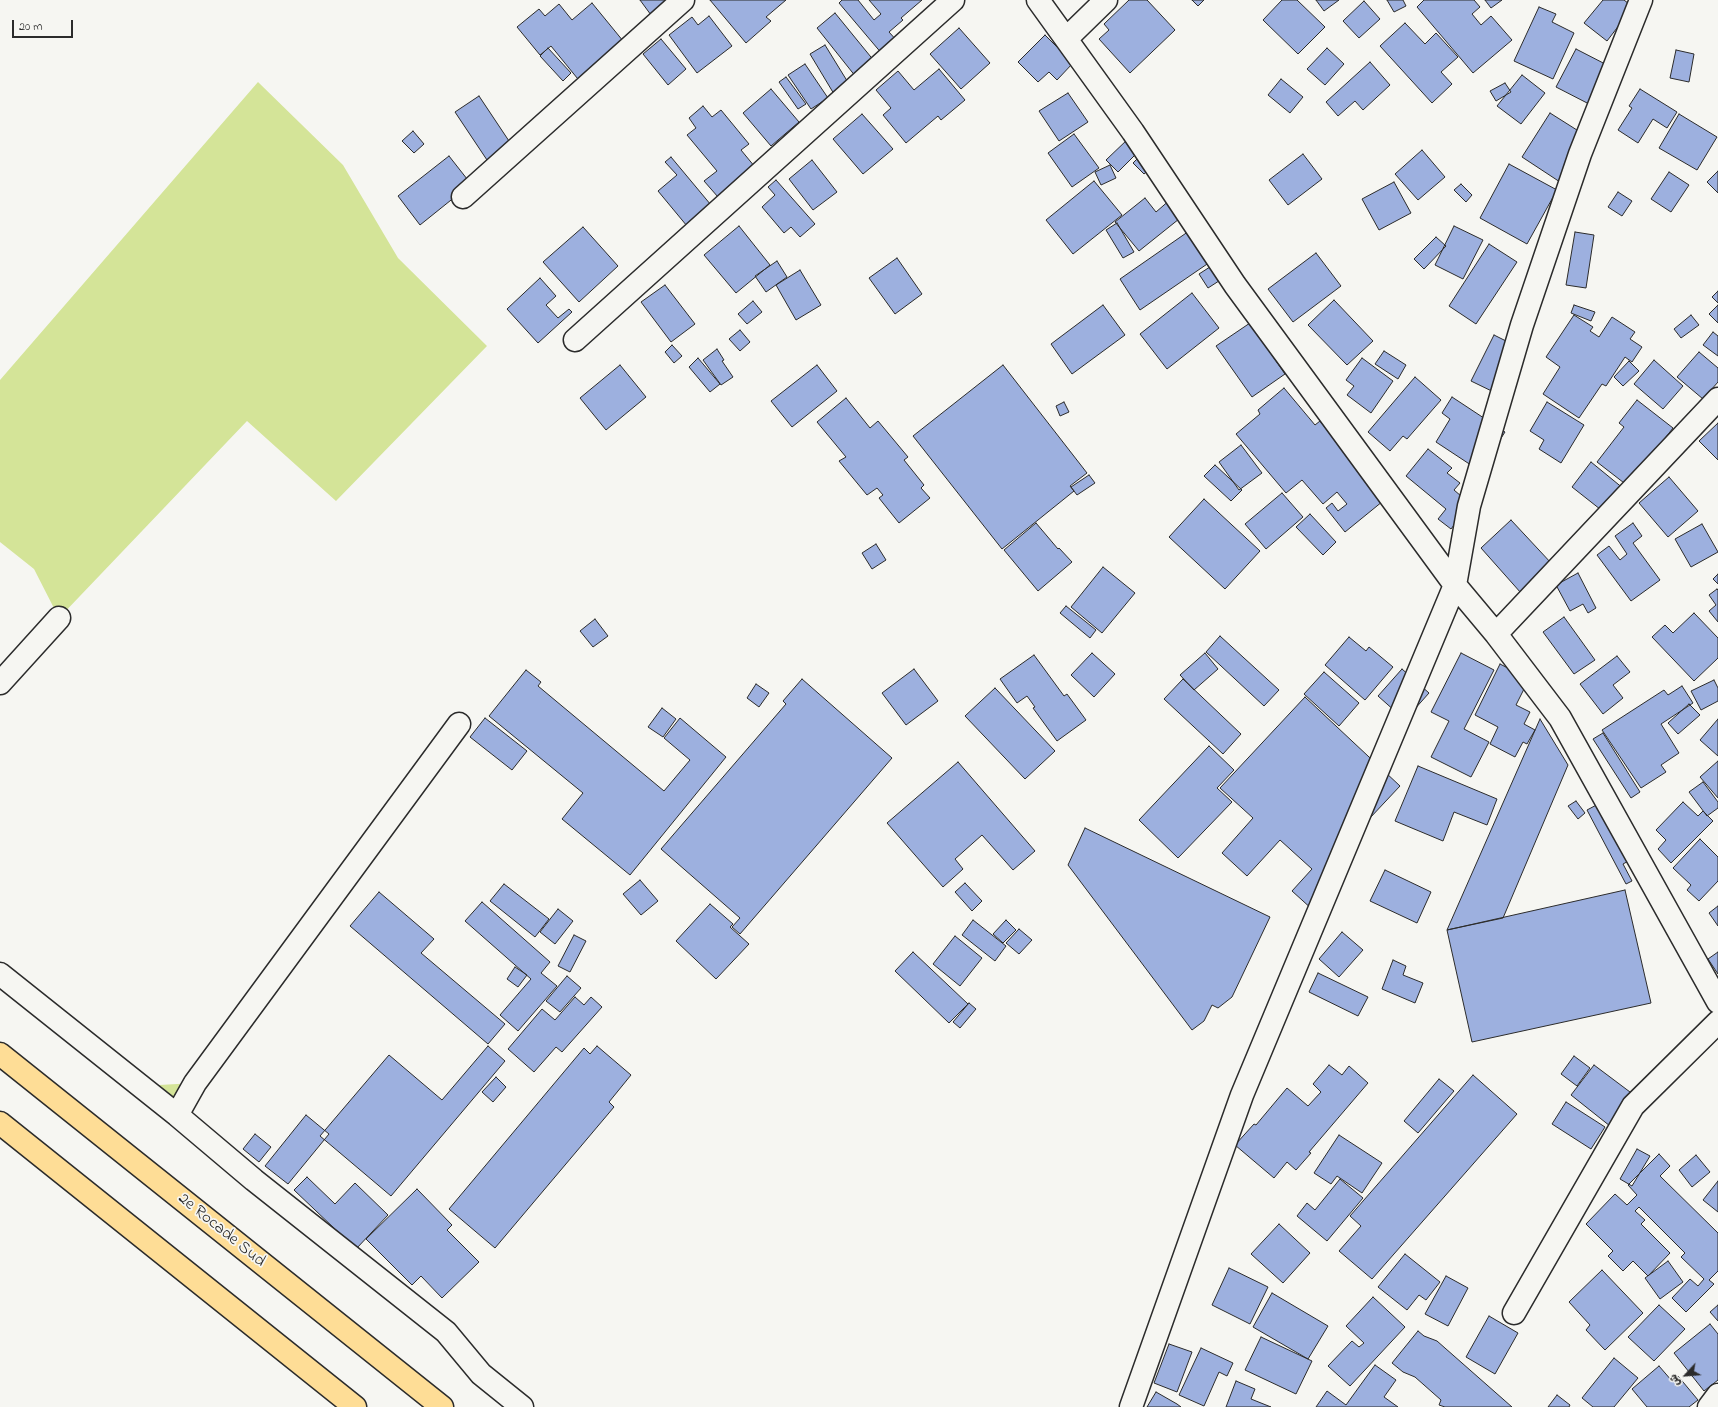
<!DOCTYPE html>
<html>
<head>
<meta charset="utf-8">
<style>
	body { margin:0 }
	#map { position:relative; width:1718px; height:1407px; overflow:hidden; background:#f6f6f2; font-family:"Indie Flower","Playpen Sans Arabic",sans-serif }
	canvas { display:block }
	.north { position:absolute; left:1666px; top:1355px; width:40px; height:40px; -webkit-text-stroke:3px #f6f6f2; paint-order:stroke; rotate:244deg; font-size:11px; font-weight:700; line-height:16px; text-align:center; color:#2b2b2b }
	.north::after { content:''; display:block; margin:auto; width:14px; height:18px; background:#2b2b2b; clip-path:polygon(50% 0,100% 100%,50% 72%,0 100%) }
	.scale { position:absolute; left:12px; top:20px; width:61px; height:18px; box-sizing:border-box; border:2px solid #2b2b2b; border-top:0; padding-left:5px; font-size:12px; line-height:14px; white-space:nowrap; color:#2b2b2b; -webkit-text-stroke:3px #f6f6f2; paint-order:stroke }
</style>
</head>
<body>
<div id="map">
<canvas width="1718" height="1407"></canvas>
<div class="north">ش</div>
<div class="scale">20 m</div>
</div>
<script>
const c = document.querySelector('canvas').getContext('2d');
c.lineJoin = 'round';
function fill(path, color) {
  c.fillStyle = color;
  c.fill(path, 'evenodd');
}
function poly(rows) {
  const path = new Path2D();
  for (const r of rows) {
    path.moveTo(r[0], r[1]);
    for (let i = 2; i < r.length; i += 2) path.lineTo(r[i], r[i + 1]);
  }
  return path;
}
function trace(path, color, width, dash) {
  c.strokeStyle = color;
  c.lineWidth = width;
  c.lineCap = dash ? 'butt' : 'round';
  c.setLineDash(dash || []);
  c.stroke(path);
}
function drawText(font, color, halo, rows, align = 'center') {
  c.font = font + ' "Indie Flower",sans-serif';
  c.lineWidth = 3.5;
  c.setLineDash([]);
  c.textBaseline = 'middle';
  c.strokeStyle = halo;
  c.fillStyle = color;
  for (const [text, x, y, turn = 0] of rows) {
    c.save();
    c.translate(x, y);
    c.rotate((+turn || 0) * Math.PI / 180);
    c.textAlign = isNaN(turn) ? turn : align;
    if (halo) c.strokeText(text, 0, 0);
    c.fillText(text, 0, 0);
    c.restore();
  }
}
fill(poly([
	[258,82,343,165,398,258,487,346,336,501,247,421,59,618,34,569,0,542,0,380],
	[195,1083,177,1115,141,1086]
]), '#d4e498');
const building = poly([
	[640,0,672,0,651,15,640,0],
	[710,0,786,0,766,17,771,21,746,43,710,0],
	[842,0,858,0,874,20,881,14,869,0,922,0,901,18,903,20,889,32,898,42,883,55,839,3,842,0],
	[1129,0,1147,0,1175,30,1130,73,1099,39,1109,30,1104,24,1129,0],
	[1192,0,1204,0,1198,6,1192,0],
	[1282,0,1297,0,1325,27,1298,54,1263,20,1282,0],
	[1316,0,1339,0,1324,11,1316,0],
	[1387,0,1403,0,1406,6,1394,12,1387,0],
	[1424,0,1474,0,1480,7,1472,14,1481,25,1491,16,1512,40,1473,73,1417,7,1424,0],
	[1485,0,1502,0,1491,8,1485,0],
	[1603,0,1624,0,1633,7,1607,41,1584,23,1603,0],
	[1364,1,1380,19,1359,38,1343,21,1364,1],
	[592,3,628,47,582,84,551,46,540,55,517,27,539,9,545,16,559,4,572,20,592,3],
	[1539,7,1556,14,1552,22,1574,33,1553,79,1514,61,1539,7],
	[835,13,875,62,856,77,817,28,835,13],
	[709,16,732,46,697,73,669,35,692,17,698,25,709,16],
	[1405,23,1425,44,1436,33,1458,57,1441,72,1452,84,1432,103,1380,46,1405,23],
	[959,28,990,63,961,89,930,54,959,28],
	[1045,35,1073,63,1057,80,1049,72,1038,82,1018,62,1045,35],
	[661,39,686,69,668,85,643,54,661,39],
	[825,45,849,84,834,94,810,54,825,45],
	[548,48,571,73,563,81,540,56,548,48],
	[1327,48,1344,64,1325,85,1307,69,1327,48],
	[1576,49,1611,67,1591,105,1556,87,1576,49],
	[1676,50,1694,54,1689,82,1670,78,1676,50],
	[1370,62,1390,85,1363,110,1355,101,1338,116,1326,102,1370,62],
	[805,64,828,98,811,109,788,75,805,64],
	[939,69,965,100,941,120,938,116,906,143,883,115,891,108,876,90,898,71,914,90,939,69],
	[1522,75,1545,93,1521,124,1497,106,1522,75],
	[786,77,806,104,798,109,779,82,786,77],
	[1281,79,1303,97,1290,113,1268,95,1281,79],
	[1505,83,1511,92,1496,101,1490,91,1505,83],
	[771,89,799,122,771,146,743,113,771,89],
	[1640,89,1677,112,1667,128,1653,119,1638,143,1618,130,1632,108,1629,106,1640,89],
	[1068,93,1088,122,1059,141,1039,111,1068,93],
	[479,96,513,147,489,163,455,112,479,96],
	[703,106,712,117,721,110,749,144,741,150,755,167,718,197,704,181,717,171,687,135,696,128,689,118,703,106],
	[1550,113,1588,137,1560,182,1522,157,1550,113],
	[862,114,893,149,863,174,833,139,862,114],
	[1679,114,1717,137,1697,170,1659,148,1679,114],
	[413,131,424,144,414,153,402,141,413,131],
	[1074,134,1099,168,1072,187,1048,153,1074,134],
	[1128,139,1140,150,1118,172,1106,160,1128,139],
	[1422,150,1445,177,1418,200,1395,174,1422,150],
	[1303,154,1322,179,1288,205,1269,180,1303,154],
	[1141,155,1152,167,1144,174,1133,163,1141,155],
	[449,156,471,184,420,225,398,196,449,156],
	[671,157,711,205,687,226,658,191,677,175,665,162,671,157],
	[812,160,837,192,813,210,789,179,812,160],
	[1509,164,1557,190,1527,244,1480,218,1509,164],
	[1110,165,1116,178,1101,185,1095,172,1110,165],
	[1718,171,1718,193,1707,182,1718,171],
	[1669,172,1689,185,1671,212,1651,199,1669,172],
	[776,180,815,224,800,237,791,227,784,233,762,207,775,195,768,187,776,180],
	[1094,181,1122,215,1073,254,1046,220,1094,181],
	[1394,182,1411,213,1379,230,1362,199,1394,182],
	[1461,184,1472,195,1466,202,1454,190,1461,184],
	[1618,192,1632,201,1622,216,1608,207,1618,192],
	[1145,198,1156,212,1171,199,1184,215,1139,251,1115,222,1145,198],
	[1117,223,1134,252,1123,258,1106,230,1117,223],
	[739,226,770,265,736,293,704,255,739,226],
	[1454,226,1483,240,1463,279,1435,265,1454,226],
	[583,227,618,266,579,302,543,262,583,227],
	[1192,229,1213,260,1140,310,1120,279,1192,229],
	[1575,232,1594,235,1586,288,1566,285,1575,232],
	[1436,237,1446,246,1424,269,1414,259,1436,237],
	[1489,244,1517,262,1476,324,1449,306,1489,244],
	[1316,253,1341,286,1293,322,1268,289,1316,253],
	[897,258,922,294,895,314,869,278,897,258],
	[777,261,787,277,766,292,755,276,777,261],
	[1213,265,1222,279,1208,288,1199,274,1213,265],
	[800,270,821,305,796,320,776,285,800,270],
	[540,278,556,296,546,305,558,318,569,309,572,312,538,343,507,309,540,278],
	[665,285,695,324,671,342,641,302,665,285],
	[1718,291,1718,303,1712,297,1718,291],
	[1192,293,1219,328,1167,369,1140,334,1192,293],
	[1334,300,1373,341,1347,365,1308,325,1334,300],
	[753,301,762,312,747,324,738,314,753,301],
	[1103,305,1125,335,1072,374,1051,344,1103,305],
	[1574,305,1595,312,1591,321,1571,313,1574,305],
	[1718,305,1718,323,1709,314,1718,305],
	[1574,315,1593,327,1590,331,1599,337,1612,317,1635,332,1630,339,1642,347,1632,362,1625,357,1606,386,1602,384,1579,418,1543,394,1560,367,1546,357,1574,315],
	[1691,315,1699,325,1681,338,1674,329,1691,315],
	[1250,323,1285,374,1252,397,1216,346,1250,323],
	[740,330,750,342,740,351,729,339,740,330],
	[1713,332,1718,336,1718,356,1703,345,1713,332],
	[1494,335,1526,351,1504,397,1471,381,1494,335],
	[672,345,682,356,674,363,665,352,672,345],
	[717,349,724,360,722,361,733,377,721,385,703,360,717,349],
	[1384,351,1406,365,1398,379,1375,364,1384,351],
	[1699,352,1718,368,1718,382,1703,399,1677,377,1699,352],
	[698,358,720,384,710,392,689,367,698,358],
	[1362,358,1393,381,1371,413,1347,395,1354,386,1346,380,1362,358],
	[1654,360,1683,386,1663,409,1634,384,1654,360],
	[1629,361,1639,371,1623,386,1614,377,1629,361],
	[620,365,646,397,606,430,580,398,620,365],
	[817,365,837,391,792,427,771,401,817,365],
	[1003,365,1087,473,1070,486,1074,491,1002,549,913,436,1003,365],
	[1415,377,1441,400,1407,439,1403,436,1390,451,1368,432,1415,377],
	[1284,388,1315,425,1320,421,1360,471,1388,497,1345,532,1326,508,1332,503,1338,511,1347,504,1337,492,1323,504,1302,480,1286,493,1236,434,1260,414,1258,410,1284,388],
	[1452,397,1505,432,1480,471,1436,442,1450,419,1442,413,1452,397],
	[846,398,870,428,878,421,908,457,904,460,924,485,921,488,930,498,899,523,879,498,883,495,877,488,867,495,839,461,846,457,817,422,846,398],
	[1637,400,1673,428,1628,486,1597,462,1624,427,1619,423,1637,400],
	[1064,402,1069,412,1060,416,1056,406,1064,402],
	[1547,402,1584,425,1561,463,1539,449,1544,440,1530,431,1547,402],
	[1718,423,1718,460,1699,441,1718,423],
	[1241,445,1262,473,1239,490,1219,462,1241,445],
	[1428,449,1452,468,1447,473,1460,483,1454,490,1461,496,1467,508,1451,529,1438,519,1446,509,1406,476,1428,449],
	[1591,462,1624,489,1605,513,1572,487,1591,462],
	[1215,465,1242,490,1231,501,1204,476,1215,465],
	[1089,475,1095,483,1077,495,1071,487,1089,475],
	[1669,477,1698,511,1668,537,1639,503,1669,477],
	[1282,493,1303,517,1266,549,1245,524,1282,493],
	[1204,499,1260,551,1225,589,1169,537,1204,499],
	[1310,514,1336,542,1323,555,1296,527,1310,514],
	[1511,520,1552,564,1521,593,1481,548,1511,520],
	[1036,523,1058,549,1059,548,1072,562,1038,591,1004,550,1036,523],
	[1633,523,1642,536,1633,543,1660,580,1631,601,1597,555,1609,546,1620,560,1627,554,1615,536,1633,523],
	[1702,524,1718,552,1691,567,1675,539,1702,524],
	[876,544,886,560,872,569,862,553,876,544],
	[1103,567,1135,593,1102,633,1071,607,1103,567],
	[1578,573,1596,608,1588,613,1583,604,1570,611,1556,585,1578,573],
	[1718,574,1718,584,1713,579,1718,574],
	[1717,589,1718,590,1718,622,1709,611,1716,605,1709,595,1717,589],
	[1066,606,1096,630,1090,638,1060,613,1066,606],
	[1694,613,1718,638,1718,658,1694,681,1652,637,1665,625,1673,633,1694,613],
	[1564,617,1595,660,1574,674,1543,632,1564,617],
	[595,619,608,636,593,647,580,631,595,619],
	[1220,636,1279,690,1264,706,1206,652,1220,636],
	[1349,637,1366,651,1369,647,1393,667,1365,700,1325,665,1349,637],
	[1092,653,1115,674,1094,697,1071,675,1092,653],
	[1205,653,1218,669,1194,690,1180,675,1205,653],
	[1461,653,1494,670,1464,729,1489,742,1471,777,1431,757,1449,721,1431,712,1461,653],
	[1034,655,1064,696,1067,694,1086,720,1057,741,1033,708,1035,707,1027,696,1017,703,1000,679,1034,655],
	[1617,656,1630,672,1613,685,1623,698,1603,714,1580,684,1617,656],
	[1500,664,1529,679,1516,705,1530,712,1524,724,1535,730,1527,744,1523,742,1515,757,1490,744,1498,727,1475,715,1500,664],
	[914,669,938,701,906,725,882,693,914,669],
	[1402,669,1429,693,1405,720,1378,696,1402,669],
	[526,670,541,682,538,686,664,791,690,760,664,738,680,718,726,757,630,875,562,819,583,793,489,716,526,670],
	[1324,672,1359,703,1339,726,1304,694,1324,672],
	[802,679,892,758,740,934,732,927,740,918,661,849,786,704,783,701,802,679],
	[1183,679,1241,734,1223,754,1164,699,1183,679],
	[1714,680,1718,688,1718,701,1701,710,1691,691,1714,680],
	[756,684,769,693,759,707,747,698,756,684],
	[1682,686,1693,703,1661,724,1679,753,1661,765,1666,772,1641,788,1602,730,1664,690,1668,695,1682,686],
	[995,688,1055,751,1025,779,965,716,995,688],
	[1305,697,1400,786,1324,867,1339,881,1313,910,1292,891,1312,869,1280,840,1247,876,1222,853,1253,818,1220,788,1305,697],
	[1689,704,1700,715,1678,734,1668,723,1689,704],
	[662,708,676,719,663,737,648,727,662,708],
	[485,718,527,751,512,770,470,737,485,718],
	[1540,719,1568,765,1503,918,1447,930,1540,719],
	[1718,719,1718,756,1700,740,1718,719],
	[1603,733,1640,792,1631,798,1593,739,1603,733],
	[1209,746,1234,770,1217,788,1232,802,1178,858,1139,820,1209,746],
	[1718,761,1718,798,1700,777,1718,761],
	[958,762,1035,851,1013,870,982,835,955,859,963,869,943,887,887,823,958,762],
	[1418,766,1497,799,1487,825,1454,812,1443,841,1395,821,1418,766],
	[1703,782,1718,802,1718,808,1707,816,1689,792,1703,782],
	[1576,801,1585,813,1578,819,1568,806,1576,801],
	[1604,801,1643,853,1623,864,1632,881,1626,884,1587,810,1604,801],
	[1683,802,1698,816,1703,811,1713,821,1671,863,1658,849,1666,840,1656,830,1683,802],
	[1085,828,1270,917,1232,997,1218,1008,1212,1005,1204,1021,1192,1030,1068,865,1085,828],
	[1700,839,1718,857,1718,881,1699,901,1687,890,1691,885,1673,868,1700,839],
	[1385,870,1431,892,1417,923,1370,901,1385,870],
	[640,880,658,901,641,915,623,894,640,880],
	[965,883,982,901,972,911,955,892,965,883],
	[504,884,549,919,535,937,490,901,504,884],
	[1625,890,1651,1003,1472,1042,1447,930,1625,890],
	[379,892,434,939,421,953,505,1024,488,1044,350,926,379,892],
	[482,902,550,962,541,973,557,986,518,1031,500,1015,531,979,465,921,482,902],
	[710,904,733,924,730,927,749,944,716,979,676,941,710,904],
	[1718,906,1718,926,1709,913,1718,906],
	[558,909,573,921,555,944,540,932,558,909],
	[973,920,1006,946,995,961,962,935,973,920],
	[1006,920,1016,930,1003,943,993,934,1006,920],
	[1019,929,1032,940,1019,954,1006,943,1019,929],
	[1342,932,1363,950,1339,977,1319,959,1342,932],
	[574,935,586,941,570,972,558,966,574,935],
	[955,936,982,958,960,986,933,964,955,936],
	[913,952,968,1004,949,1023,895,971,913,952],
	[1718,952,1718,974,1708,959,1718,952],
	[1393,960,1406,966,1403,975,1423,983,1415,1003,1382,989,1393,960],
	[515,967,527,975,518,987,507,979,515,967],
	[1318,973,1368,997,1358,1016,1309,992,1318,973],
	[567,976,581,988,560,1012,546,1001,567,976],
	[575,997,584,1005,591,997,602,1007,562,1052,556,1047,534,1072,508,1049,542,1009,555,1020,575,997],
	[969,1003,976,1009,960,1028,953,1022,969,1003],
	[488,1046,505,1061,391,1196,320,1136,389,1055,442,1100,488,1046],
	[597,1046,631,1075,609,1102,614,1107,495,1248,449,1209,584,1048,590,1054,597,1046],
	[1574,1056,1590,1068,1577,1086,1561,1074,1574,1056],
	[1329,1065,1342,1075,1349,1066,1368,1083,1309,1152,1311,1153,1296,1170,1287,1162,1274,1178,1235,1145,1254,1124,1256,1125,1287,1088,1308,1106,1321,1092,1313,1084,1329,1065],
	[1594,1065,1634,1095,1610,1126,1571,1095,1594,1065],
	[1473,1075,1517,1114,1372,1279,1339,1251,1361,1226,1350,1216,1473,1075],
	[496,1077,506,1087,493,1102,482,1092,496,1077],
	[1439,1079,1454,1091,1418,1133,1404,1121,1439,1079],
	[1566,1102,1605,1127,1591,1149,1552,1124,1566,1102],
	[306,1115,329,1134,288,1184,265,1166,306,1115],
	[255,1134,271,1147,259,1162,243,1149,255,1134],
	[1339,1135,1382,1163,1362,1193,1337,1176,1331,1184,1314,1173,1339,1135],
	[1637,1149,1650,1156,1632,1186,1620,1179,1637,1149],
	[1659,1154,1670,1166,1660,1176,1718,1233,1718,1271,1709,1280,1714,1284,1686,1312,1672,1298,1690,1279,1698,1286,1704,1279,1681,1257,1685,1253,1639,1207,1635,1211,1645,1220,1641,1224,1670,1253,1648,1276,1633,1261,1623,1271,1608,1256,1613,1251,1586,1224,1615,1194,1627,1205,1637,1195,1628,1185,1659,1154],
	[1696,1155,1710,1172,1692,1187,1679,1170,1696,1155],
	[307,1177,335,1204,355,1183,388,1215,356,1249,294,1190,307,1177],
	[1340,1179,1363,1198,1327,1241,1297,1216,1307,1203,1315,1210,1340,1179],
	[1718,1181,1718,1212,1703,1200,1718,1181],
	[417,1189,452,1225,447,1230,479,1262,442,1298,421,1276,412,1285,366,1239,417,1189],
	[1279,1224,1310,1253,1283,1283,1251,1254,1279,1224],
	[1405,1254,1440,1282,1426,1300,1419,1295,1407,1310,1378,1287,1405,1254],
	[1668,1261,1683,1282,1660,1299,1645,1278,1668,1261],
	[1229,1268,1268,1287,1250,1324,1212,1305,1229,1268],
	[1602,1270,1643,1313,1605,1350,1586,1330,1590,1325,1569,1302,1602,1270],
	[1446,1276,1468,1288,1448,1326,1425,1314,1446,1276],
	[1272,1293,1328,1326,1308,1359,1253,1327,1272,1293],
	[1373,1297,1405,1327,1350,1386,1328,1366,1352,1341,1359,1347,1364,1343,1346,1326,1373,1297],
	[1659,1305,1685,1329,1654,1361,1628,1337,1659,1305],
	[1718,1305,1718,1321,1710,1312,1718,1305],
	[1489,1316,1518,1333,1495,1374,1466,1357,1489,1316],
	[1710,1324,1718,1334,1718,1380,1704,1391,1674,1353,1710,1324],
	[1418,1331,1424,1336,1437,1341,1512,1407,1445,1407,1439,1405,1441,1400,1415,1377,1403,1372,1392,1363,1418,1331],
	[1261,1337,1312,1361,1296,1394,1245,1370,1261,1337],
	[1169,1344,1192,1352,1177,1392,1154,1383,1169,1344],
	[1201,1348,1233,1363,1227,1376,1219,1372,1204,1406,1179,1395,1201,1348],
	[1614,1358,1638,1378,1614,1407,1593,1407,1582,1398,1614,1358],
	[1375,1365,1396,1380,1384,1397,1398,1407,1316,1407,1327,1391,1346,1405,1375,1365],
	[1659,1366,1672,1381,1678,1376,1698,1400,1689,1407,1647,1407,1632,1389,1659,1366],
	[1236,1381,1255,1389,1251,1399,1271,1407,1226,1407,1236,1381],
	[1156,1392,1177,1404,1181,1407,1147,1407,1156,1392],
	[1557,1395,1570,1405,1569,1407,1548,1407,1557,1395]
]);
fill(building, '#9db0df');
trace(building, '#2b2b2b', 1);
const minor = poly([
	[1038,0,1133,132,1235,285,1455,585,1242,1095,1131,1407],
	[1641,0,1580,154,1522,325,1469,506,1455,585,1496,634,1560,718,1718,1002],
	[1066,39,1106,0],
	[463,197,683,0],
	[575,340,953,0],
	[1496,634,1718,399],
	[0,683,59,618],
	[0,974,177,1115,254,1180,446,1332,481,1374,522,1407],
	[177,1115,195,1083,459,724],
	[1514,1313,1633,1106,1718,1022],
	[1709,1407,1718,1395]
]);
const highway = poly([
	[0,1054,442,1407],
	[0,1123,355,1407]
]);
trace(minor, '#2b2b2b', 25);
trace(highway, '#2b2b2b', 25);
trace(minor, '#f6f6f2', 22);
trace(highway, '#fedd96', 22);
drawText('17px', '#2b2b2b', '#f6f6f2', [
	["2e Rocade Sud",221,1231,39]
]);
</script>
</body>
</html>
